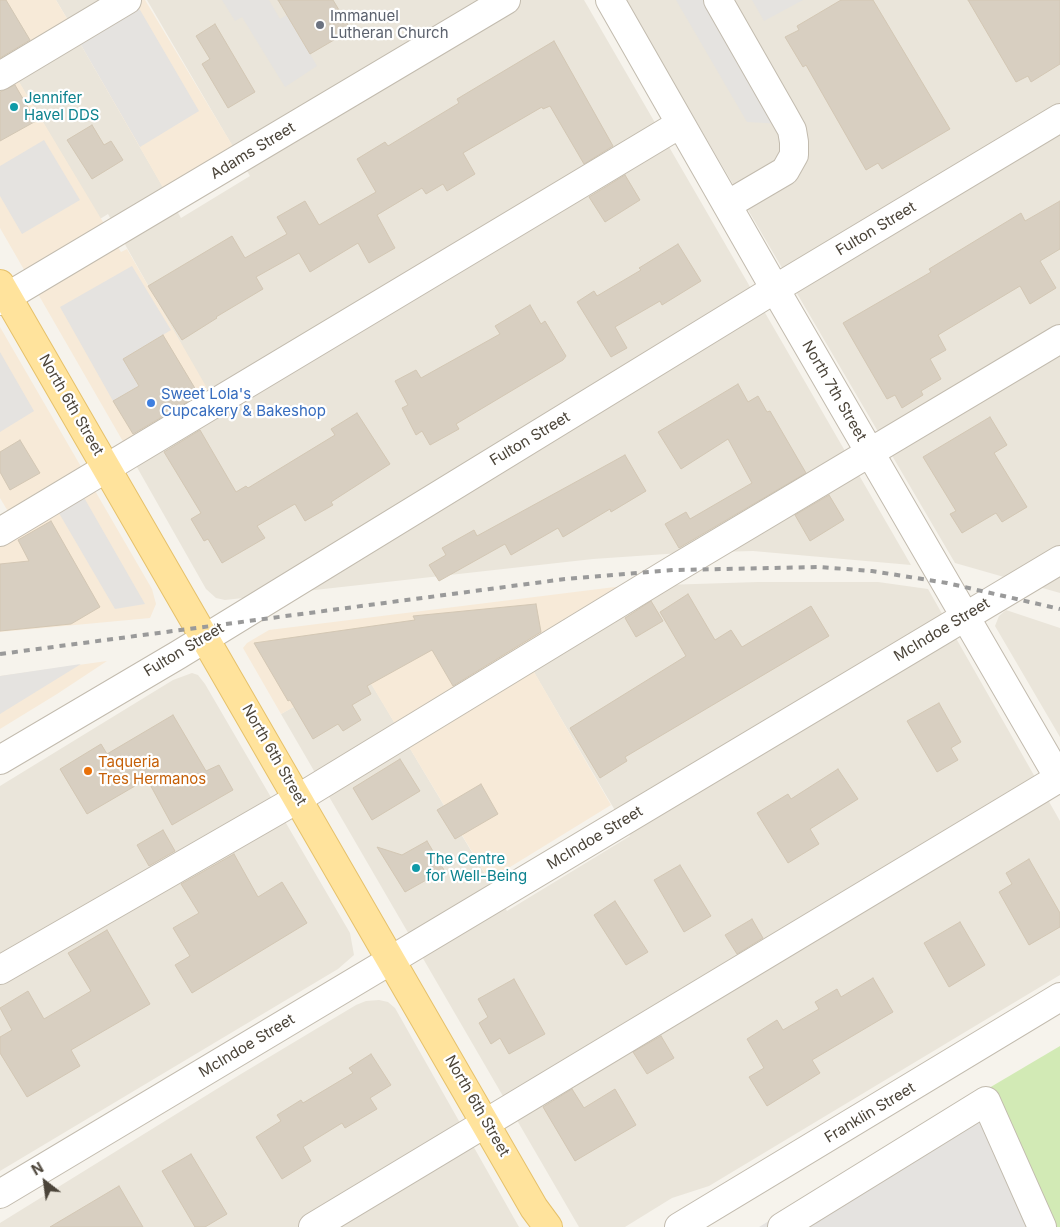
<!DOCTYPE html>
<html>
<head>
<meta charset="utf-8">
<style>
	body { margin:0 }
	#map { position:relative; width:1060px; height:1227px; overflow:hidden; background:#f6f3ec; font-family:Inter,sans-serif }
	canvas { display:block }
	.north { position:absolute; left:20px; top:1157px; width:50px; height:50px; -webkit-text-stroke:4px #fff; paint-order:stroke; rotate:330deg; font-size:14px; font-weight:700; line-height:20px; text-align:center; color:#4b4439 }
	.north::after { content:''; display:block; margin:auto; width:18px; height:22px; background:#4b4439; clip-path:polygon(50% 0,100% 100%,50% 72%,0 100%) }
</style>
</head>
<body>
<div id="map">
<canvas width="1060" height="1227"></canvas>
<div class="north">N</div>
</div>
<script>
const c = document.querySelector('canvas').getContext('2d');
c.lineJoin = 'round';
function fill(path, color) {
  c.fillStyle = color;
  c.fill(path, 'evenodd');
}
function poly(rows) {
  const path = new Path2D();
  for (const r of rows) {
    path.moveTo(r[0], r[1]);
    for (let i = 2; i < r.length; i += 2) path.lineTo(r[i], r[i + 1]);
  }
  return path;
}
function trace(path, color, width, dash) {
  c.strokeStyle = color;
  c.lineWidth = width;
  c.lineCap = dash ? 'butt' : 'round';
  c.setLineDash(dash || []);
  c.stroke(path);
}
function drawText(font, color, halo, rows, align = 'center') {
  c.font = font + ' Inter,sans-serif';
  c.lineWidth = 4.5;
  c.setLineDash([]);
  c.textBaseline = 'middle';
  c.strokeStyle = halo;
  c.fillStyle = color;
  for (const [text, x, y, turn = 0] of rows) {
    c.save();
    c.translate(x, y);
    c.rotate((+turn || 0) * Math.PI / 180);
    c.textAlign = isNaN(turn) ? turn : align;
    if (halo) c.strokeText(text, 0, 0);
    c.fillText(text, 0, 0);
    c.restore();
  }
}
fill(poly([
	[56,0,107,0,69,22],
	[147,0,584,0,911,565,753,551,681,553,593,559,225,600,216,598,206,589,134,462,219,412,108,214,100,219,14,74,77,38,181,218,250,176],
	[625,0,1060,0,1060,593,955,563],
	[758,582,878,582,928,589,1060,821,1060,975,709,1186,672,1198,625,1227,579,1227,281,714,362,668,507,911,630,836,532,669,664,585],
	[1006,610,1060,628,1060,737,995,626,999,616],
	[192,673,198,675,205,684,350,933,354,955,338,969,0,1171,0,786,173,680],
	[379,1000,388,1002,395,1008,519,1227,0,1227,0,1223,241,1074,356,1005,366,1001]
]), '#eae5da');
fill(poly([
	[0,0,56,0,69,22,6,60,121,252,127,249,211,395,125,445,0,228],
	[127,0,145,0,240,158,170,200,77,38],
	[0,327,152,589,156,604,150,618,0,632,0,537,12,518,0,498],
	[631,585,522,651,611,805,489,880,362,669,281,714,243,648,247,643,269,630],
	[107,661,57,694,0,729,0,676]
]), '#f7ead8');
fill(poly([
	[1060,1046,1060,1227,1054,1227,989,1088]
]), '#d2eab5');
fill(poly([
	[222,0,269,0,280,19,287,15,317,66,285,87,242,17,235,21],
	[676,0,732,0,800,125,747,122],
	[752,0,803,0,764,21],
	[136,3,199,111,140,147,77,38],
	[44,140,80,200,22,234,0,196,0,166],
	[132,266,171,330,123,359,139,386,113,401,60,307],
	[0,352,34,411,0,432],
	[82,494,145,604,115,609,56,508],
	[81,664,0,714,0,676],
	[989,1088,1054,1227,759,1227]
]), '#e5e3e0');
const building = poly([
	[0,0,6,0,30,40,0,58,0,0],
	[278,0,333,0,351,30,310,54,278,0],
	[841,0,873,0,950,129,882,169,878,163,866,170,806,65,803,67,785,37,799,30,797,26,841,0],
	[968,0,1060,0,1060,64,1031,82,1028,76,1016,82,968,0],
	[215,24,255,92,228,108,202,64,210,59,196,36,215,24],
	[554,41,613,146,584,164,550,106,543,109,542,107,463,153,475,174,447,191,443,184,426,194,422,188,377,215,395,248,369,263,358,243,310,272,299,253,256,277,263,289,216,317,217,318,182,340,148,286,232,236,245,258,287,234,277,217,305,201,319,225,376,192,357,159,385,142,388,146,459,103,457,99,554,41],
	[15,85,36,121,0,141,0,92,15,85],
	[92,125,104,145,111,141,123,160,92,179,67,140,92,125],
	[625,175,640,200,605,222,589,197,625,175],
	[1060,201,1060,249,1040,261,1056,288,1030,304,1020,286,938,335,946,350,930,359,941,379,921,391,923,395,902,408,895,395,887,399,843,323,931,272,929,269,1021,213,1025,221,1060,201],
	[678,244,701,281,662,305,660,301,615,327,627,348,611,357,577,302,594,291,597,296,641,270,639,268,678,244],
	[530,305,541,324,545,321,566,356,563,360,456,424,459,429,430,445,422,431,416,435,402,408,408,405,395,381,416,370,421,378,500,334,495,326,530,305],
	[163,335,199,395,133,434,113,401,139,386,123,359,163,335],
	[738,384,748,402,758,396,767,412,770,411,806,473,679,548,665,524,686,512,690,519,752,483,728,439,681,469,658,432,738,384],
	[357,413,390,464,331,502,333,505,305,521,295,504,257,526,265,538,222,563,208,539,204,541,191,519,201,513,164,452,200,430,236,492,246,486,248,488,335,435,331,429,357,413],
	[990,417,1007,445,994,453,1027,507,1002,522,996,513,962,533,950,514,956,511,923,457,990,417],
	[20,440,40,473,10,490,0,472,0,452,20,440],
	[625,455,646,491,611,512,610,509,563,537,558,528,511,555,505,544,439,581,429,565,446,555,442,548,474,530,477,536,625,455],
	[829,495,844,520,810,541,795,515,829,495],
	[51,521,100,607,71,624,0,631,0,564,29,561,18,540,51,521],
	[688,594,715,640,731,630,742,647,811,606,829,636,625,757,627,761,600,778,570,728,686,656,660,612,688,594],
	[651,601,663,621,636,637,625,618,651,601],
	[536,604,541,632,453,686,432,650,367,686,371,694,352,705,361,720,343,731,338,724,313,739,290,700,288,701,254,643,415,620,413,616,536,604],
	[939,703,961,742,951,748,958,760,937,772,907,721,939,703],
	[173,715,206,771,219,765,233,790,172,825,147,779,87,814,60,769,101,744,107,754,173,715],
	[400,759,420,791,372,820,353,788,400,759],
	[838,769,858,799,810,829,819,844,788,863,757,813,788,794,791,799,838,769],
	[481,784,498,814,455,839,437,810,481,784],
	[163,830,175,851,149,866,137,845,163,830],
	[427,841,444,870,405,892,377,847,402,855,427,841],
	[234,854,258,897,282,882,307,923,192,993,175,965,190,956,173,928,199,913,181,884,234,854],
	[1029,859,1060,913,1060,927,1029,945,999,892,1012,884,1006,873,1029,859],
	[680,865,711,916,684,932,654,880,680,865],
	[615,901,648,952,626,965,594,915,615,901],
	[752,919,763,938,737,954,725,935,752,919],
	[960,922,985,965,949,987,924,943,960,922],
	[107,930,150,1004,71,1050,80,1066,27,1097,0,1053,0,1037,12,1030,0,1008,28,991,44,1019,91,991,68,953,107,930],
	[873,978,893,1012,812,1060,820,1073,767,1106,749,1077,764,1068,747,1039,777,1020,783,1030,819,1009,815,1002,837,989,841,997,873,978],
	[514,979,545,1034,509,1054,500,1038,491,1044,479,1023,488,1017,478,999,514,979],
	[661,1036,674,1058,647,1074,633,1052,661,1036],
	[371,1054,391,1085,370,1098,377,1109,345,1128,342,1123,303,1147,311,1161,282,1179,256,1137,281,1121,277,1115,301,1100,303,1103,353,1073,349,1068,371,1054],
	[572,1089,584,1108,615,1089,636,1125,575,1161,543,1107,572,1089],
	[191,1154,227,1214,205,1227,195,1227,162,1171,191,1154],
	[119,1186,143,1227,50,1227,119,1186]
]);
fill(building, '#d8cfc1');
trace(building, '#d3c7b4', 1);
const minor = poly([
	[610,0,775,289,1060,780],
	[718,0,783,114,792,130,794,142,794,155,785,171,727,205],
	[0,76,127,0],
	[0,301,506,0],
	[0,532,680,124],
	[0,760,178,655,775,289,1060,118],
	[0,970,299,798,673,570,1060,339],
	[0,1194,1060,560],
	[313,1227,1059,778],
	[679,1227,1060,997],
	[782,1227,986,1101,1042,1227]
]);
const major = poly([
	[0,284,534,1208,548,1227]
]);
trace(minor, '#c2bbae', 30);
trace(major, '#e6c16a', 30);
trace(minor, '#fff', 28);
trace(major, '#ffe39c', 28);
trace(poly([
	[0,654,565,579,673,570,819,567,872,571,947,583,1060,609]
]), '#9a9a9a', 4, [6, 6]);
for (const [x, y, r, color] of [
	[320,25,5,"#6b7280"],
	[14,107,5,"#0f9aa8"],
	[151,403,5,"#3f7fe0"],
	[88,771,5,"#e8710a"],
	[416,868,5,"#0f9aa8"]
]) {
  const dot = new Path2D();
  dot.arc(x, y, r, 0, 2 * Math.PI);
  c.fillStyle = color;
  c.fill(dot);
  trace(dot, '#fff', 2);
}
drawText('15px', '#5b616d', '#fff', [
	["Immanuel",330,16],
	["Lutheran Church",330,33]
], 'left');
drawText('15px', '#0d838f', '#fff', [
	["Jennifer",24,98],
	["Havel DDS",24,115],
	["The Centre",426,859],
	["for Well-Being",426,876]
], 'left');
drawText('15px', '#4b4439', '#fff', [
	["Adams Street",253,151,-31],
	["Fulton Street",876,229,-31],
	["North 7th Street",834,391,60],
	["North 6th Street",71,405,60],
	["Fulton Street",530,439,-31],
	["McIndoe Street",942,630,-31],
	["Fulton Street",184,650,-31],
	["North 6th Street",274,755,60],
	["McIndoe Street",595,838,-31],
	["McIndoe Street",247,1046,-31],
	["North 6th Street",477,1106,60],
	["Franklin Street",870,1113,-31]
]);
drawText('15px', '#366cbe', '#fff', [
	["Sweet Lola's",161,394],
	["Cupcakery & Bakeshop",161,411]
], 'left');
drawText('15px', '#c56008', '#fff', [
	["Taqueria",98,762],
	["Tres Hermanos",98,779]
], 'left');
</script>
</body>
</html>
